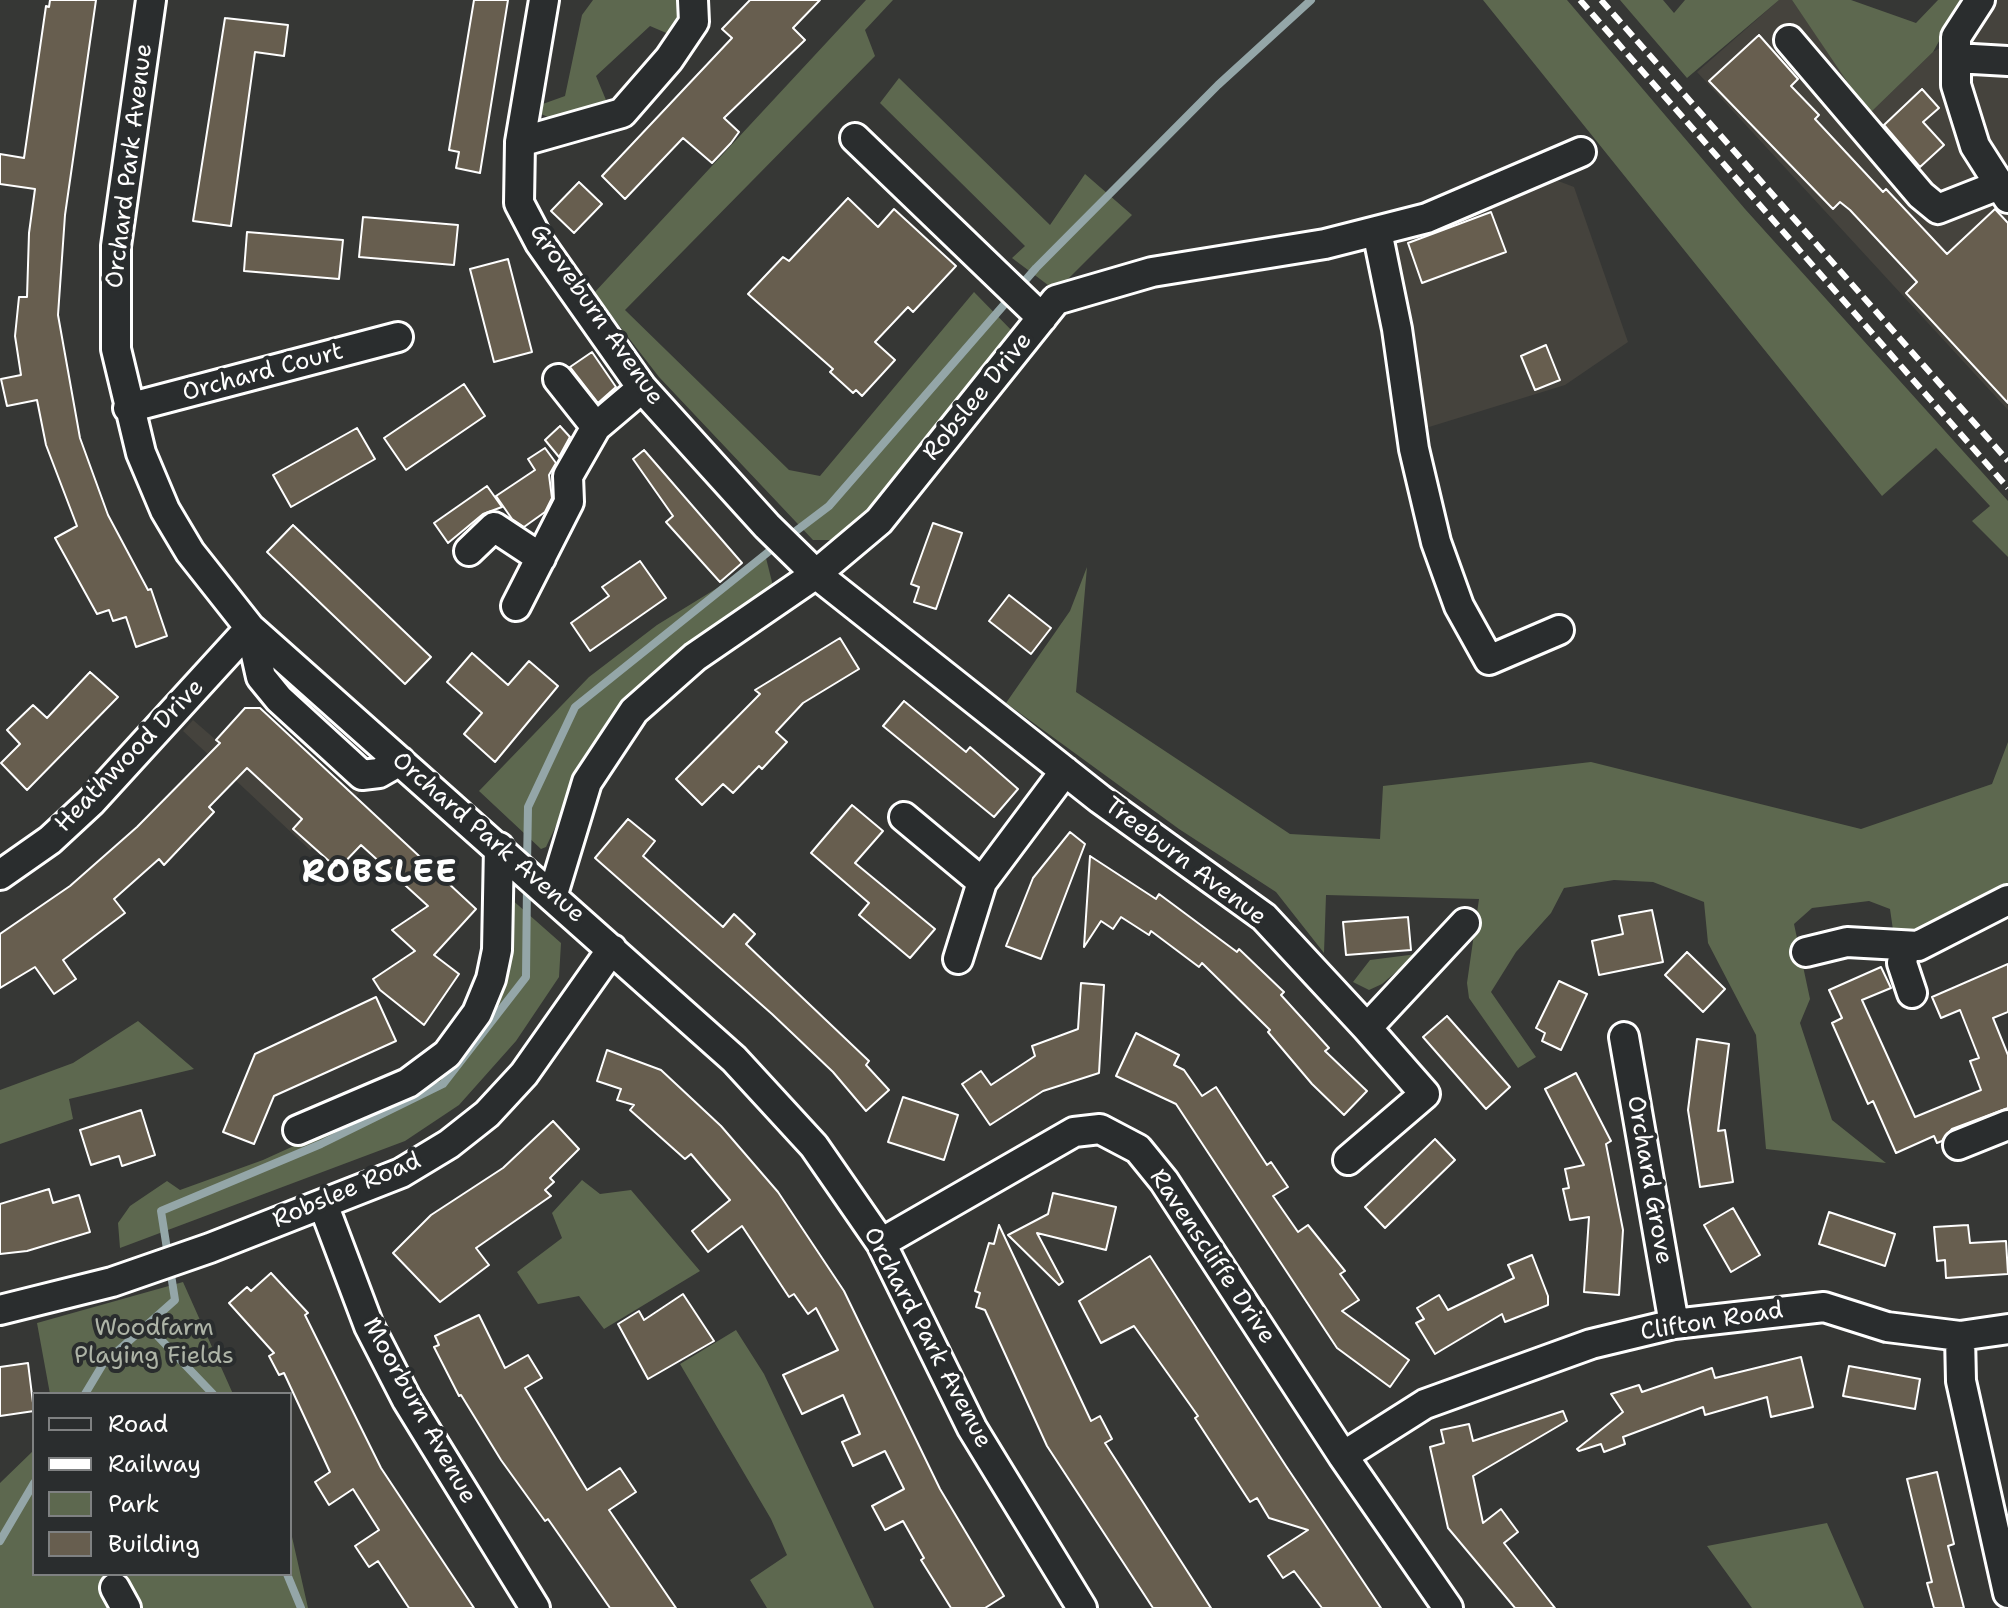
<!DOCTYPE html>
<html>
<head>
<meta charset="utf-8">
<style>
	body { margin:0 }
	#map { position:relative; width:2008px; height:1608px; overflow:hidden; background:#363735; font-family:"Shantell Sans",sans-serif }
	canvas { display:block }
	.legend { position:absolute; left:32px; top:1392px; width:260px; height:184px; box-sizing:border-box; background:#2a2d2e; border:2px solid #7f8182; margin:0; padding:10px 14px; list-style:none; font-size:24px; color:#fff }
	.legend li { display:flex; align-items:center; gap:16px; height:40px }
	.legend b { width:40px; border:2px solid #7f8182 }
</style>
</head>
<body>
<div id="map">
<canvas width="2008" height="1608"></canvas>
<ul class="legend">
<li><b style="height:10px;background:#2a2d2e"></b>Road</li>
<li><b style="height:10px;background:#fff"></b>Railway</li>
<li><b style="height:22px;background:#5d684f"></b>Park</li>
<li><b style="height:22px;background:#675e4f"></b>Building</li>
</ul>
</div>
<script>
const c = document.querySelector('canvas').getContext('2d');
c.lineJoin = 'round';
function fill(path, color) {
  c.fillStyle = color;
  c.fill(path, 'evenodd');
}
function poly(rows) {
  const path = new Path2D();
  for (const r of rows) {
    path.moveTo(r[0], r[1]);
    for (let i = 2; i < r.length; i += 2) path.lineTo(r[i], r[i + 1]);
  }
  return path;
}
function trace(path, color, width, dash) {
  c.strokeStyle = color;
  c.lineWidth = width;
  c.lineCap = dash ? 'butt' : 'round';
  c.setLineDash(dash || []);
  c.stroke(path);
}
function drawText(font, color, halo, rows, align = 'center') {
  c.font = font + ' "Shantell Sans",sans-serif';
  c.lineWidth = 8;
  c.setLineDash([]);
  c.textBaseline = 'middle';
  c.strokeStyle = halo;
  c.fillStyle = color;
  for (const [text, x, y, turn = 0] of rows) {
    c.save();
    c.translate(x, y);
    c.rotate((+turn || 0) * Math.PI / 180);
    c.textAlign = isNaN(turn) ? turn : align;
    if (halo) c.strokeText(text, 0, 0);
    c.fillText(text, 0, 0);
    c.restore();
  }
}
fill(poly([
	[1779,0,1792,0,1870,113,1933,52,1983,22,1997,0,2008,0,2008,410,1697,72],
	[1553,179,1574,187,1628,342,1565,385,1400,436,1369,255],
	[245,708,260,708,351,791,366,785,310,850,183,731,193,720,216,740]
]), '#45433d');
fill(poly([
	[593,0,686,0,688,7,671,35,650,26,596,76,606,100,582,114,555,120,541,114,540,105,565,96,582,15],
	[866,0,893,0,865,30,875,56,625,310,789,470,820,476,974,292,1017,336,861,518,835,540,813,540,659,377,594,293],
	[1483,0,1567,0,1745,209,2008,501,2008,557,1972,521,1990,506,1936,448,1882,496],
	[1620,0,1663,0,1674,13,1685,0,1779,0,1687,78],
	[1792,0,1851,0,1916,23,1938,0,1962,0,1933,52,1869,114],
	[899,78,1050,225,1085,174,1132,215,1056,291,1012,258,1025,246,880,103],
	[766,558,774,590,767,601,675,654,622,700,593,747,546,847,541,849,479,791,589,677,657,625],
	[1087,567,1076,692,1290,834,1380,839,1383,786,1591,762,1861,829,1992,784,2008,742,2008,886,1999,887,1915,931,1894,937,1890,909,1869,901,1812,908,1794,924,1810,999,1800,1023,1832,1120,1886,1163,1766,1149,1756,1035,1708,943,1704,902,1653,882,1614,880,1564,888,1551,913,1516,952,1491,992,1536,1057,1518,1068,1469,998,1467,983,1479,899,1326,895,1324,953,1276,892,1179,829,1006,703,1070,611],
	[510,898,561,943,559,977,516,1041,459,1105,405,1141,120,1248,118,1223,130,1206,167,1181,180,1190,263,1160,397,1099,478,1033,504,991,514,946],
	[1417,954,1382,984,1369,990,1353,982,1370,960],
	[138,1021,194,1069,69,1099,73,1119,0,1144,0,1090,73,1063],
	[582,1180,600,1194,631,1190,700,1271,604,1329,579,1296,538,1304,517,1272,562,1238,552,1213],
	[183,1282,233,1394,50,1394,37,1323],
	[736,1330,764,1374,874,1608,767,1608,750,1580,787,1555,771,1519,680,1364],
	[34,1450,34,1574,290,1574,290,1528,308,1608,0,1608,0,1483],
	[1827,1523,1864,1608,1752,1608,1707,1546]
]), '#5d684f');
trace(poly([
	[788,537,829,506,1036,268,1218,85,1311,0],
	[527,864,528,807,575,707,777,545],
	[147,1325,213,1394],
	[85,1394,103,1364,175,1300,161,1211,321,1144,443,1084,526,977,527,885],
	[0,1541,34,1483],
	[287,1574,301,1608]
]), '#94a6a8', 8);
const building = poly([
	[50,0,96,0,65,215,58,315,80,438,108,515,148,590,151,589,167,636,136,647,126,617,113,621,109,610,97,614,55,538,77,526,46,445,37,400,7,406,1,379,21,375,15,336,19,297,27,297,29,233,35,189,0,184,0,154,24,158,46,6,49,7,50,0],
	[474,0,508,0,480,173,456,168,459,152,449,150,474,0],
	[750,0,820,0,793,28,805,40,724,118,739,132,731,143,712,163,683,138,625,199,602,176,732,38,722,29,750,0],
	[225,18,288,25,284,56,255,52,231,226,193,221,225,18],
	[1759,35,1798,79,1791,86,1819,115,1815,119,1883,192,1886,189,1947,254,1995,209,2008,223,2008,403,1906,293,1917,282,1850,210,1840,202,1833,209,1709,81,1759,35],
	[1922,89,1939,108,1923,122,1944,145,1920,167,1884,125,1922,89],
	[579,182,602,204,574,233,551,211,579,182],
	[848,198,878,227,894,209,956,266,913,312,908,307,875,342,895,360,862,396,856,390,853,393,830,372,833,369,748,294,783,257,789,261,848,198],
	[1491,212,1506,252,1422,283,1408,243,1491,212],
	[363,217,458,225,454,265,359,257,363,217],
	[247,232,343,240,339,279,244,271,247,232],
	[508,259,532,352,494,362,470,269,508,259],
	[1546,345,1560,380,1535,390,1521,356,1546,345],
	[592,352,616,387,598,403,570,367,592,352],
	[464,384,485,416,406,470,384,438,464,384],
	[560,426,570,437,559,457,545,440,560,426],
	[357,428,375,459,291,507,273,475,357,428],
	[545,448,556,463,549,475,552,498,545,512,524,527,512,519,496,496,535,470,528,459,545,448],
	[644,450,742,563,720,582,666,522,673,516,633,459,644,450],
	[487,486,502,507,483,514,448,543,434,523,487,486],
	[933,523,962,533,936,609,914,602,919,587,911,584,933,523],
	[293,525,431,657,405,684,267,552,293,525],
	[640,561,666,598,590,651,571,623,609,596,602,587,640,561],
	[1009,595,1051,628,1031,654,989,621,1009,595],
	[840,638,859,669,803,703,776,732,787,742,762,769,759,766,733,793,723,784,702,805,676,779,760,694,755,690,840,638],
	[472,653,508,685,529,661,558,686,495,762,464,734,482,713,447,682,472,653],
	[90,672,118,697,27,790,1,763,20,744,7,730,33,705,47,718,90,672],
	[904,701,966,752,970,747,1018,789,994,817,883,726,904,701],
	[245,708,260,708,476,909,434,955,459,974,424,1025,380,990,373,979,415,951,392,930,428,906,361,845,338,869,293,829,302,819,247,768,209,807,214,812,164,865,159,859,114,899,125,913,63,960,76,979,54,994,35,967,0,988,0,934,70,886,137,827,220,743,216,740,245,708],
	[852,805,883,831,855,863,935,929,910,958,859,915,869,903,811,853,852,805],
	[628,819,655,841,643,856,723,927,734,914,755,934,746,944,869,1061,866,1065,889,1090,866,1111,833,1072,772,1014,595,858,628,819],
	[1070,832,1085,844,1041,959,1006,946,1033,878,1070,832],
	[1090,856,1156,899,1159,894,1237,952,1239,949,1284,992,1281,995,1329,1048,1325,1051,1367,1091,1344,1115,1312,1084,1268,1032,1270,1030,1202,963,1199,967,1151,931,1149,935,1121,917,1113,929,1101,921,1084,947,1090,856],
	[1652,910,1663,962,1599,975,1592,941,1623,934,1619,916,1652,910],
	[1408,917,1411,950,1346,955,1343,922,1408,917],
	[1687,952,1725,989,1703,1012,1665,975,1687,952],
	[2008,964,2008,1012,1993,1018,2008,1055,2008,1108,1952,1129,1942,1141,1937,1143,1934,1136,1896,1153,1873,1101,1868,1104,1832,1023,1842,1018,1829,990,1881,967,1891,988,1862,1000,1915,1117,1981,1090,1970,1061,1979,1058,1960,1010,1941,1018,1932,997,2008,964],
	[1559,981,1587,994,1561,1050,1542,1041,1545,1033,1536,1028,1559,981],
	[1081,983,1104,985,1099,1073,1043,1091,990,1125,962,1084,981,1071,991,1085,1035,1056,1032,1046,1078,1029,1081,983],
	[376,997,396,1041,274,1096,254,1144,223,1132,255,1054,376,997],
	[1447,1016,1510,1087,1486,1109,1423,1037,1447,1016],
	[1136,1033,1179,1055,1174,1065,1184,1070,1202,1096,1216,1087,1267,1165,1271,1162,1288,1187,1273,1196,1298,1232,1308,1225,1345,1271,1340,1274,1359,1300,1342,1311,1409,1360,1390,1387,1337,1348,1176,1104,1116,1076,1136,1033],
	[1697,1039,1729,1044,1718,1131,1725,1130,1733,1182,1700,1187,1688,1110,1697,1039],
	[607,1050,661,1070,721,1126,778,1192,844,1291,940,1489,1004,1596,985,1608,951,1608,921,1560,924,1558,903,1521,885,1530,872,1506,904,1489,885,1451,853,1466,842,1442,860,1434,843,1395,802,1414,783,1375,838,1350,816,1308,808,1314,794,1294,789,1297,742,1226,708,1252,692,1231,730,1200,691,1154,685,1159,630,1110,634,1105,617,1100,621,1089,597,1081,607,1050],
	[1576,1073,1611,1141,1606,1144,1623,1230,1619,1295,1584,1292,1589,1217,1570,1220,1563,1189,1569,1188,1565,1169,1584,1165,1545,1089,1576,1073],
	[903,1097,958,1115,944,1160,888,1142,903,1097],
	[141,1110,155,1155,122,1166,119,1156,91,1165,80,1130,141,1110],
	[553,1121,579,1149,550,1178,554,1182,545,1190,551,1196,476,1248,489,1265,440,1302,393,1253,431,1215,503,1168,553,1121],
	[1435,1139,1455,1160,1385,1228,1365,1207,1435,1139],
	[49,1189,53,1203,79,1195,90,1232,27,1251,0,1254,0,1204,49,1189],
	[1053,1193,1116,1207,1106,1250,1037,1233,1063,1282,1059,1285,1008,1235,1048,1214,1053,1193],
	[1733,1208,1760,1255,1731,1272,1704,1225,1733,1208],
	[1829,1212,1895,1234,1885,1266,1819,1244,1829,1212],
	[999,1225,1091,1421,1100,1416,1112,1439,1105,1443,1211,1608,1153,1608,1047,1446,985,1310,976,1307,980,1293,975,1291,989,1243,994,1244,999,1225],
	[1968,1225,1970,1243,2006,1241,2008,1274,1946,1278,1945,1260,1937,1261,1934,1227,1968,1225],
	[1532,1255,1548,1296,1548,1305,1505,1322,1502,1314,1435,1354,1416,1323,1424,1319,1417,1308,1439,1295,1448,1310,1514,1278,1508,1265,1532,1255],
	[1150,1256,1286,1466,1381,1608,1322,1608,1294,1571,1283,1578,1268,1556,1308,1530,1269,1518,1257,1498,1250,1502,1195,1418,1198,1416,1134,1326,1101,1343,1079,1301,1150,1256],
	[271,1273,308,1313,305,1315,381,1468,474,1608,409,1608,378,1561,369,1567,355,1546,379,1530,353,1489,329,1505,315,1482,330,1472,284,1373,279,1375,269,1356,274,1353,229,1303,247,1287,251,1291,271,1273],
	[683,1294,714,1341,648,1379,618,1324,639,1311,644,1320,683,1294],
	[479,1315,505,1368,528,1355,542,1378,525,1388,587,1490,620,1468,636,1492,609,1510,676,1608,610,1608,548,1519,545,1521,501,1460,461,1395,459,1396,434,1347,439,1345,435,1336,479,1315],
	[1801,1357,1813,1407,1771,1417,1767,1397,1705,1415,1703,1407,1623,1437,1625,1444,1604,1452,1601,1444,1579,1451,1577,1449,1623,1412,1611,1394,1639,1385,1642,1392,1712,1368,1715,1378,1801,1357],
	[28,1363,34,1411,0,1416,0,1367,28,1363],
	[1849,1366,1920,1379,1915,1409,1843,1396,1849,1366],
	[1563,1411,1567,1421,1473,1476,1483,1523,1501,1509,1518,1532,1504,1543,1555,1608,1515,1608,1448,1528,1430,1447,1444,1443,1441,1430,1469,1424,1473,1441,1563,1411],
	[1937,1472,1954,1544,1948,1546,1964,1608,1934,1608,1927,1583,1932,1582,1907,1479,1937,1472]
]);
fill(building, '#675e4f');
trace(building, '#fff', 2);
const minor = poly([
	[151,0,116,246,116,349,141,453,165,510,190,552,250,628,734,1059,814,1146,881,1243,972,1428,1082,1608],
	[544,0,520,142,519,203,540,243,642,388,767,526,816,574,1100,799,1264,917,1367,1028,1425,1094,1348,1160],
	[1980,0,1956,37,1956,85,1975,146,2008,198],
	[1789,40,1921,195,1938,209,1999,185],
	[1956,58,2008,61],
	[855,138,1042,318],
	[520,142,622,113,669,59,694,22,693,0],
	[1377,231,1397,329,1414,449,1436,542,1459,606,1489,660,1559,630],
	[558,379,596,427],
	[128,408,398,337],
	[469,551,494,527,541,558],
	[516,606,569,502,568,476,596,427,642,388],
	[250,628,261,677,279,699,362,775,379,773,400,761],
	[904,817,982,882],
	[0,875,50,840,91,802,250,628],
	[553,894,587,782,634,711,695,657,816,574,879,521,1056,300,1152,272,1325,244,1427,218,1581,152],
	[1905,946,1902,963,1912,993],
	[1806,952,1847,942,1918,946,2008,900],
	[958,959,982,882,1065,771],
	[1367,1028,1465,923],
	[1624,1037,1674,1324],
	[298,1130,408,1083,447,1054,477,1013,491,979,497,950,499,847],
	[1958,1145,2008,1125],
	[323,1204,369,1326,407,1400,535,1608],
	[881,1243,1074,1132,1100,1129,1138,1149,1164,1181,1343,1456,1448,1608],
	[0,1310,112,1282,210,1248,401,1173,449,1144,487,1114,524,1074,612,949],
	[1960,1336,1961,1381,2008,1593],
	[1343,1456,1425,1404,1591,1344,1674,1324,1824,1307,1887,1327,1960,1336,2008,1329],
	[115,1588,126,1608]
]);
trace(minor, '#fff', 34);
trace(minor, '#2a2d2e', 28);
trace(poly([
	[1580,0,2008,488],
	[1601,0,2008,461]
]), '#fff', 6, [12, 6]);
drawText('24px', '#fff', '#2a2d2e', [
	["Orchard Park Avenue",130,166,-83],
	["Groveburn Avenue",596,315,55],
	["Orchard Court",263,373,-15],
	["Robslee Drive",978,397,-51],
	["Heathwood Drive",130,756,-46],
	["Orchard Park Avenue",488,838,41],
	["Treeburn Avenue",1185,862,37],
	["Orchard Grove",1649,1180,80],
	["Robslee Road",347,1191,-23],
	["Ravenscliffe Drive",1212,1257,56],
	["Clifton Road",1712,1322,-9],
	["Orchard Park Avenue",927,1338,62],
	["Moorburn Avenue",419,1411,61]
]);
drawText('24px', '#aeb4a7', '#2a2d2e', [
	["Woodfarm",154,1329],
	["Playing Fields",154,1357]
]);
c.letterSpacing = '2px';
drawText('bold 32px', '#fff', '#2a2d2e', [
	["ROBSLEE",380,874]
]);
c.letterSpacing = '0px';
</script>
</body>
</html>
